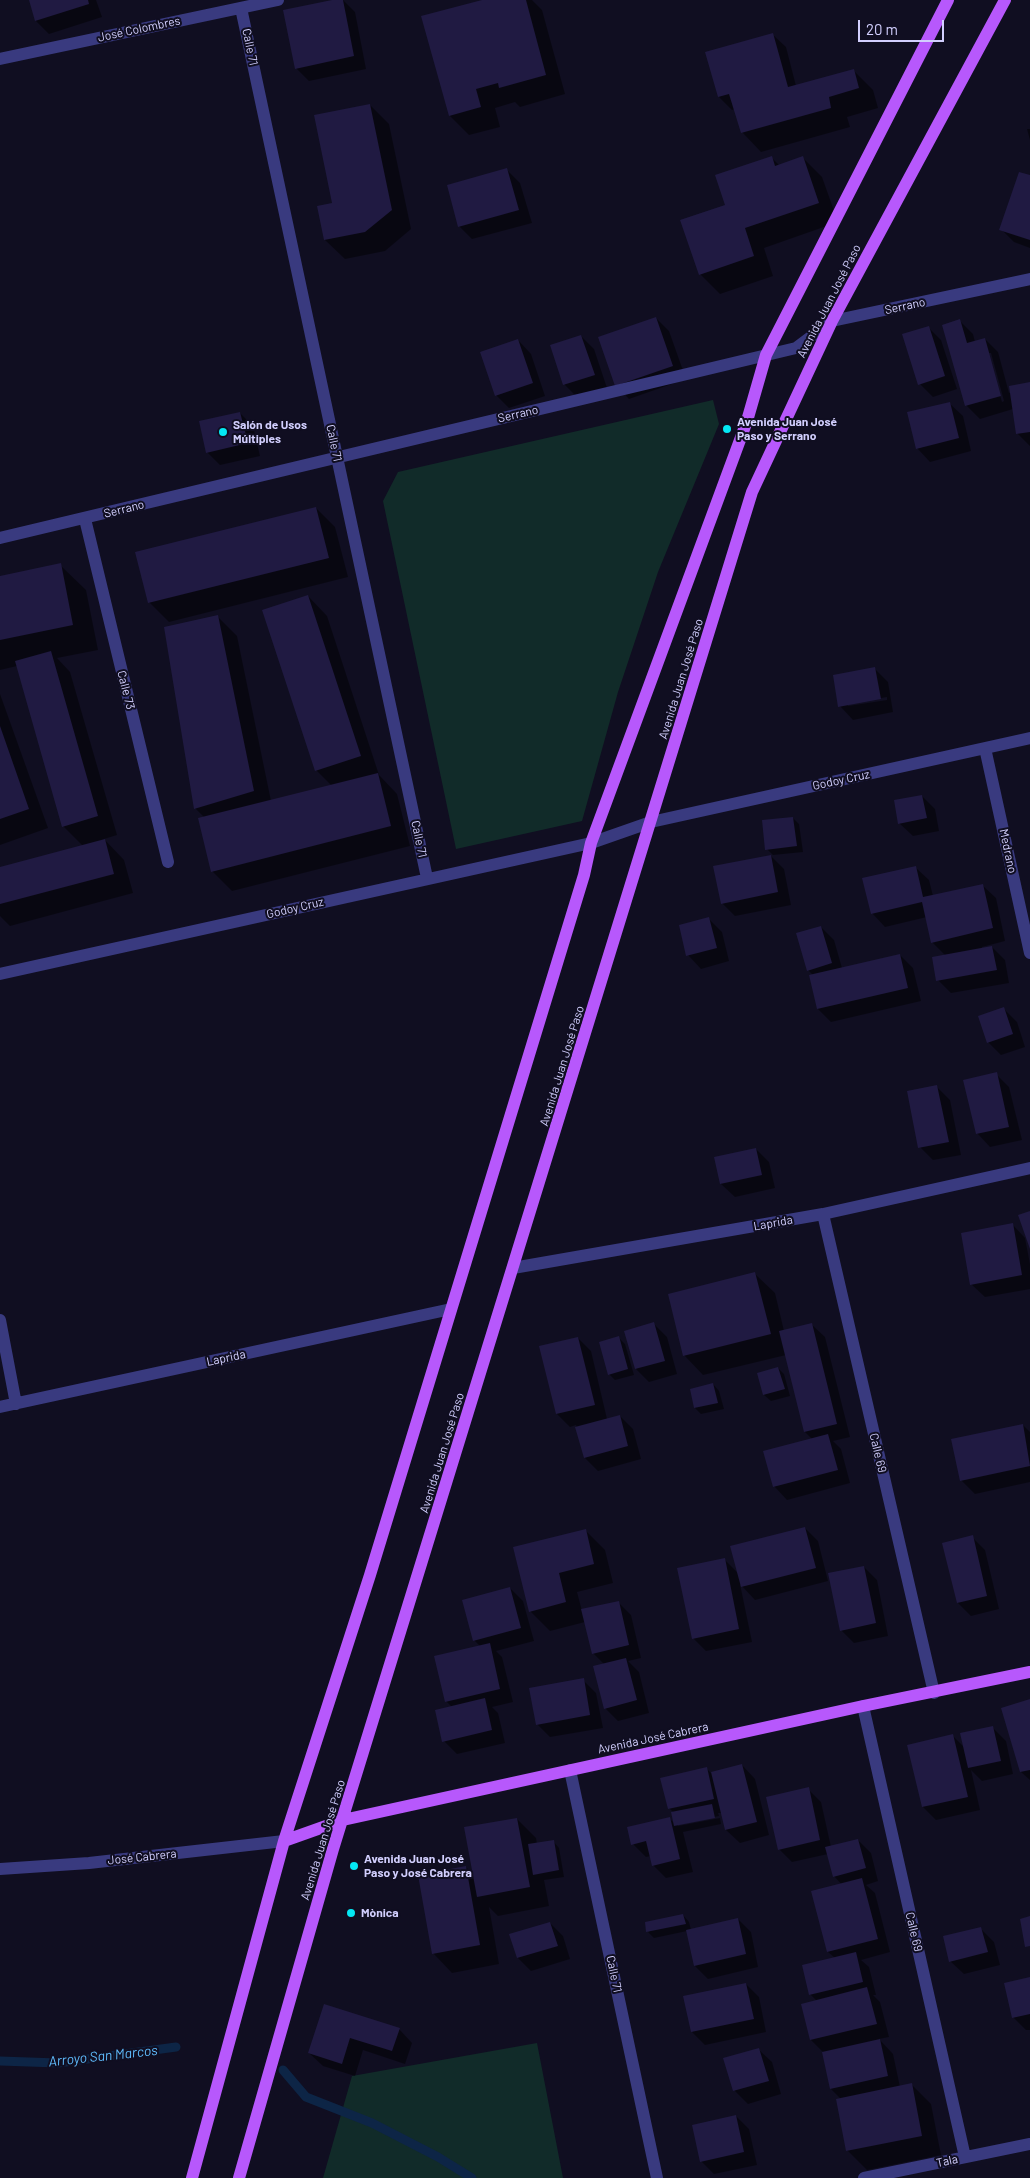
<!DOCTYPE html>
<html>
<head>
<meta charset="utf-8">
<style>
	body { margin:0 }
	#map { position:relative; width:1030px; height:2178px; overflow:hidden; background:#100e21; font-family:Barlow,sans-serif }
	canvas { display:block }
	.scale { position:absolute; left:858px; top:20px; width:86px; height:22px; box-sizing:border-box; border:2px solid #d2cffe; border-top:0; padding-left:6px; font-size:15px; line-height:18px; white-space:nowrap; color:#d2cffe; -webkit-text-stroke:4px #100e21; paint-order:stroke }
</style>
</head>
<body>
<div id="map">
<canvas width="1030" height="2178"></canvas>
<div class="scale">20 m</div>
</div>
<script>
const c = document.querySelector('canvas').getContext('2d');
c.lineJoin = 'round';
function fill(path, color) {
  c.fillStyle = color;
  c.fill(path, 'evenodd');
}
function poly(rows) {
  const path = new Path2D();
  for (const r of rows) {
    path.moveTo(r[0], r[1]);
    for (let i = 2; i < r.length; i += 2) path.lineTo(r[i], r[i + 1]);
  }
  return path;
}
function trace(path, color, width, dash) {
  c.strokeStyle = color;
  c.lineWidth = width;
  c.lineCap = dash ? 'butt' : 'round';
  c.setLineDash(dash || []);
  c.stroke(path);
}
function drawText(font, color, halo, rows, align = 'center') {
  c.font = font + ' Barlow,sans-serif';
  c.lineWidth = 4;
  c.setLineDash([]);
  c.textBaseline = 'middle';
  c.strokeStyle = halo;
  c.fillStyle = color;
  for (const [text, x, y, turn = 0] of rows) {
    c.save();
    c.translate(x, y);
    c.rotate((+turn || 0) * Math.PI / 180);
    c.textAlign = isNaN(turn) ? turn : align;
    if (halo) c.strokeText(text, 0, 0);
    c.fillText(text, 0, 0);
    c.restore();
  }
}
fill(poly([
	[713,400,719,424,658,572,618,692,582,821,456,849,383,501,398,472],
	[537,2043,563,2178,323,2178,352,2076]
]), '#112b29');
fill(poly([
	[30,0,96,0,102,17,49,34,36,21],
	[338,0,343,0,355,12,366,69,309,81,296,68],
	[487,0,532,0,542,10,565,94,520,107,515,102,495,108,500,127,469,135,450,116],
	[772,34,786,47,796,86,853,70,873,90,878,108,847,117,850,127,761,152,742,132,735,109,732,110,719,97],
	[370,105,389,124,411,229,385,251,345,259,325,240,318,207,334,204],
	[1027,129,1030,129,1030,140],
	[771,157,780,166,803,158,822,177,838,222,764,248,773,276,720,294,700,274,726,205],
	[507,170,520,183,532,223,472,239,459,226],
	[1030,176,1030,248,1014,242,1001,229],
	[656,318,669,331,686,379,629,399,616,385],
	[960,321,973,334,975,342,985,339,998,352,1009,393,1030,384,1030,446,1017,433,1013,409,980,419,966,405],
	[988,353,991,353,1004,401,1002,402],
	[928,327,941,340,957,389,933,397,920,384],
	[581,336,594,349,607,388,578,398,565,385,551,346],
	[518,340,531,354,545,396,509,408,496,395],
	[949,403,963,416,971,451,930,462,917,448],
	[240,413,253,426,260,456,220,465,207,452],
	[316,508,335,527,348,577,169,622,149,602],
	[60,565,86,590,98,650,57,658,70,672,117,835,104,839,124,860,133,893,10,926,0,916,0,868,83,846,63,826,17,666,0,670,0,577],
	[308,596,327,616,379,775,397,794,410,846,232,891,212,871,205,818,195,808,217,616,237,636,271,801,332,786,316,770],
	[875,669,888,682,893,712,853,720,840,706],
	[887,697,887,700,848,706,848,704],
	[0,694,48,828,0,845],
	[922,796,935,809,939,831,913,836,899,823],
	[793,818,799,824,803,852,773,855,767,849],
	[771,856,784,869,791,905,735,916,722,903],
	[915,867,929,880,933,896,982,885,996,898,1005,941,982,947,982,949,992,947,1005,960,1009,983,951,993,938,980,946,956,932,942,927,917,885,927,872,913],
	[709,919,722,932,729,961,701,969,688,955],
	[821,927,834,940,842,968,900,955,913,968,921,1001,831,1022,818,1009,813,975,808,970],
	[1004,1009,1017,1022,1025,1047,1001,1055,988,1042],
	[996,1074,1009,1087,1022,1140,990,1147,977,1133],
	[937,1087,950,1100,961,1155,933,1160,920,1147],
	[756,1149,769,1162,775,1188,735,1197,721,1184,716,1158],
	[1012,1224,1025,1238,1030,1264,1030,1289,985,1297,971,1284],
	[755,1274,775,1293,784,1331,811,1324,825,1337,850,1437,833,1441,841,1449,850,1483,787,1500,774,1486,813,1440,805,1432,786,1355,703,1375,684,1355],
	[654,1324,667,1337,677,1374,649,1382,636,1369],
	[578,1338,591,1351,607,1419,620,1416,633,1429,641,1459,598,1471,585,1458,576,1425,570,1427,557,1414],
	[619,1338,625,1344,634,1375,615,1380,609,1374],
	[778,1368,784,1374,790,1396,771,1401,764,1395],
	[713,1384,719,1391,724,1409,701,1414,695,1408,691,1390],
	[1023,1425,1030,1432,1030,1482,975,1494,961,1480],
	[805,1528,818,1541,828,1581,755,1600,740,1584,752,1642,706,1651,693,1638,724,1559,739,1574],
	[585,1530,605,1550,613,1583,577,1592,582,1611,618,1602,631,1615,641,1658,628,1661,639,1672,649,1713,618,1721,605,1708,604,1664,593,1653,585,1622,550,1631,530,1611],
	[972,1537,985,1550,999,1609,971,1616,958,1603],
	[864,1567,877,1580,888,1636,854,1643,841,1630],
	[510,1588,523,1601,534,1641,496,1651,502,1657,513,1702,492,1707,498,1713,505,1743,457,1754,444,1741,452,1707,446,1701,480,1646,474,1640],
	[583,1680,596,1693,603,1728,550,1737,537,1724],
	[1030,1700,1030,1780,1021,1772,1003,1709],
	[993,1728,1006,1741,1013,1774,982,1781,971,1770,980,1810,936,1820,923,1807,952,1735,964,1747],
	[742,1765,755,1779,769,1835,740,1843,726,1830,722,1813,718,1813,719,1816,678,1824,678,1826,720,1818,721,1824,683,1832,693,1872,666,1878,653,1865,651,1856,646,1857,633,1844,669,1818,675,1824,673,1812,669,1808,706,1768,711,1773],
	[808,1789,821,1802,831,1847,858,1840,871,1853,878,1881,866,1885,875,1893,890,1952,861,1960,869,1967,876,1995,873,1995,880,2002,889,2037,879,2039,893,2054,900,2087,912,2085,931,2104,941,2155,867,2170,847,2150,841,2099,831,2089,823,2052,811,2040,803,2005,817,2001,810,1994,835,1958,828,1952,842,1885,834,1876,828,1854,792,1862,779,1849],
	[517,1819,536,1838,537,1844,553,1841,559,1848,564,1877,544,1880,549,1906,498,1916,489,1907,499,1964,452,1973,433,1953,466,1867,474,1876],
	[683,1915,689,1922,691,1930,738,1919,751,1932,758,1967,708,1979,695,1966,687,1931,654,1938,648,1932],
	[550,1923,563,1936,570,1959,531,1971,518,1958,511,1935],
	[981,1929,994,1942,1000,1965,964,1974,950,1961],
	[1030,1978,1030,2030,1026,2030,1013,2017],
	[746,1984,759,1997,766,2032,705,2045,692,2032],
	[325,2006,399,2029,412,2043,405,2064,363,2050,355,2076,323,2066,309,2053],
	[758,2049,772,2062,781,2094,748,2104,735,2091,725,2059],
	[736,2116,749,2129,757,2165,714,2174,701,2161]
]), '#0007');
trace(poly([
	[0,2061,58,2063,176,2047],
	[283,2070,306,2097,372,2123,438,2157,472,2178]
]), '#0d2546', 9);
fill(poly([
	[29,0,88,0,89,4,35,21],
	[332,0,343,0,354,56,295,69,283,10],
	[482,0,526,0,546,75,499,88,498,83,476,89,481,107,449,116,421,16],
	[773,33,788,87,854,69,859,88,829,97,831,108,741,133,729,94,718,97,705,52],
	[370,104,392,210,365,232,324,240,317,206,332,203,314,115],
	[772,156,775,166,803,156,819,203,745,228,754,256,699,275,680,220,725,205,715,175],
	[507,168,519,210,458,227,447,185],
	[1019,172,1030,175,1030,240,999,230],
	[656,317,673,366,615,386,598,337],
	[960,319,967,343,985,338,1001,396,965,406,942,325],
	[929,326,945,376,918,385,902,334],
	[581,335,595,375,563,385,550,345],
	[518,339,533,383,495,396,480,352],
	[1030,382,1030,432,1016,434,1009,386],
	[950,402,959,438,916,449,907,412],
	[240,412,248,443,206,453,199,421],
	[316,507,329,558,148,603,135,552],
	[61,563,73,625,0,640,0,576],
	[308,595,361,756,315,771,262,610],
	[218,615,254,791,194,809,164,627],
	[51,651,98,816,62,827,15,661],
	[875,667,881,699,838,707,833,675],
	[0,726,29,809,0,819],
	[378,773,391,826,211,872,198,818],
	[922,795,927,818,898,824,894,800],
	[793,817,797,846,765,850,762,820],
	[105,839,114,874,0,904,0,867],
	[771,855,778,892,721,904,713,866],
	[916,866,923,897,983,884,993,928,931,943,922,902,871,914,862,878],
	[709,917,717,948,686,956,679,925],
	[821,926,832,963,807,971,796,933],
	[992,946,997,970,936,981,932,957],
	[900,954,908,988,817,1009,809,975],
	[1004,1007,1013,1034,987,1043,978,1016],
	[997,1072,1009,1127,976,1134,963,1080],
	[937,1085,949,1142,918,1148,907,1091],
	[756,1148,762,1175,720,1184,714,1157],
	[1030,1211,1030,1249,1018,1215],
	[1013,1223,1022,1275,970,1285,961,1233],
	[755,1272,771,1334,683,1356,668,1294],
	[654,1322,665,1361,635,1369,624,1331],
	[812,1323,837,1424,804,1432,779,1331],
	[619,1336,628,1369,608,1375,599,1342],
	[578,1337,595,1405,556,1414,539,1346],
	[778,1367,785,1389,763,1395,757,1373],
	[713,1383,718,1403,694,1408,690,1389],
	[620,1415,628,1446,584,1458,575,1427],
	[1023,1424,1030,1466,960,1481,951,1439],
	[828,1434,838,1470,773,1487,763,1451],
	[805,1527,816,1568,741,1587,730,1546],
	[586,1529,594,1564,559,1573,566,1602,529,1612,513,1547],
	[973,1535,987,1596,957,1603,942,1543],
	[725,1558,739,1629,692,1639,677,1568],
	[864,1566,876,1623,840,1631,828,1573],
	[510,1587,521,1628,473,1641,462,1600],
	[619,1601,629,1645,592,1654,581,1609],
	[490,1643,500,1689,445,1702,434,1656],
	[626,1658,637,1700,604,1709,593,1666],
	[584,1678,590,1715,536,1725,529,1688],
	[485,1698,492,1730,442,1742,435,1710],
	[1030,1699,1030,1770,1020,1772,1001,1708],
	[993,1726,1001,1761,968,1768,960,1733],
	[953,1734,968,1797,922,1807,907,1745],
	[742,1764,757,1822,725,1830,711,1772],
	[707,1767,714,1799,668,1809,660,1778],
	[809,1787,820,1840,778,1850,766,1797],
	[712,1804,715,1818,674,1826,671,1812],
	[670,1817,680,1859,652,1866,646,1841,631,1845,627,1827],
	[517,1818,530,1887,477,1897,464,1827],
	[858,1839,866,1868,833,1877,825,1847],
	[554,1840,559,1870,533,1875,528,1844],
	[466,1866,480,1945,432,1954,418,1875],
	[862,1878,878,1939,827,1952,811,1891],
	[683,1914,686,1924,646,1932,645,1922],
	[1030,1916,1030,1946,1025,1947,1020,1919],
	[738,1918,746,1954,694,1966,686,1930],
	[550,1922,558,1946,517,1958,509,1934],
	[981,1927,988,1952,949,1962,943,1936],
	[856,1952,863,1982,809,1995,802,1965],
	[1030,1977,1030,2014,1012,2018,1004,1983],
	[746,1983,754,2019,691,2032,683,1996],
	[867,1987,877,2024,810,2040,801,2004],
	[324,2004,400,2028,392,2051,350,2038,342,2064,308,2053],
	[880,2039,888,2076,830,2089,822,2052],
	[759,2048,769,2081,733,2091,723,2058],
	[912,2083,922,2136,846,2151,836,2099],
	[736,2115,744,2152,700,2162,692,2125]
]), '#201a42');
trace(poly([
	[241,8,427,878],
	[0,59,278,0],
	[85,519,168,862],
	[0,538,796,348,832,321,1030,279],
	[985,748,1030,953],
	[0,974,591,843,651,822,1030,738],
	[823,1214,934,1693],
	[513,1268,823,1214,1030,1168],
	[0,1320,16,1404],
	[0,1407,451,1309],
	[863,1706,965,2157],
	[570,1770,657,2178],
	[0,1869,89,1863,284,1841],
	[864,2178,1030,2144]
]), '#393a7f', 12);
trace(poly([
	[284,1841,343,1820,863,1706,1030,1672],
	[192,2178,284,1841,370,1575,584,875,591,843,747,421,766,355,948,0],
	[239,2178,333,1849,752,492,832,321,1005,0]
]), '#b758fc', 12);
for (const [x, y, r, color] of [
	[727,429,5,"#04e8f4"],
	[223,432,5,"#04e8f4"],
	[354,1866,5,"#04e8f4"],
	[351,1913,5,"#04e8f4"]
]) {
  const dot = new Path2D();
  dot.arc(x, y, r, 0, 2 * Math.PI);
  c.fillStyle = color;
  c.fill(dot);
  trace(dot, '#100e21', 2);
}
drawText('12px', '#d2cffe', '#100e21', [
	["José Colombres",139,29,-12],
	["Calle 71",250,47,78],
	["Avenida Juan José Paso",829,301,-63],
	["Serrano",905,306,-12],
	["Serrano",518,414,-13],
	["Calle 71",334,443,78],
	["Serrano",124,509,-14],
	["Avenida Juan José Paso",681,679,-73],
	["Calle 73",126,690,76],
	["Godoy Cruz",841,780,-12],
	["Calle 71",419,839,78],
	["Medrano",1008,851,78],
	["Godoy Cruz",295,908,-13],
	["Avenida Juan José Paso",562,1066,-73],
	["Laprida",773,1223,-10],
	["Laprida",226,1358,-12],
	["Avenida Juan José Paso",442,1453,-73],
	["Calle 69",878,1453,77],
	["Avenida José Cabrera",653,1738,-12],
	["Avenida Juan José Paso",323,1840,-73],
	["José Cabrera",142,1857,-6],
	["Calle 69",914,1932,77],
	["Calle 71",614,1974,78],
	["Tala",947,2161,-12]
]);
drawText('bold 12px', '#d2cffe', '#100e21', [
	["Avenida Juan José",737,422],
	["Paso y Serrano",737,436],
	["Salón de Usos",233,425],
	["Múltiples",233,439],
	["Avenida Juan José",364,1859],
	["Paso y José Cabrera",364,1873],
	["Mònica",361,1913]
], 'left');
drawText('italic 14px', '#5fbbfc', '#100e21', [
	["Arroyo San Marcos",103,2056,-6]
]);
</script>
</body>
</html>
